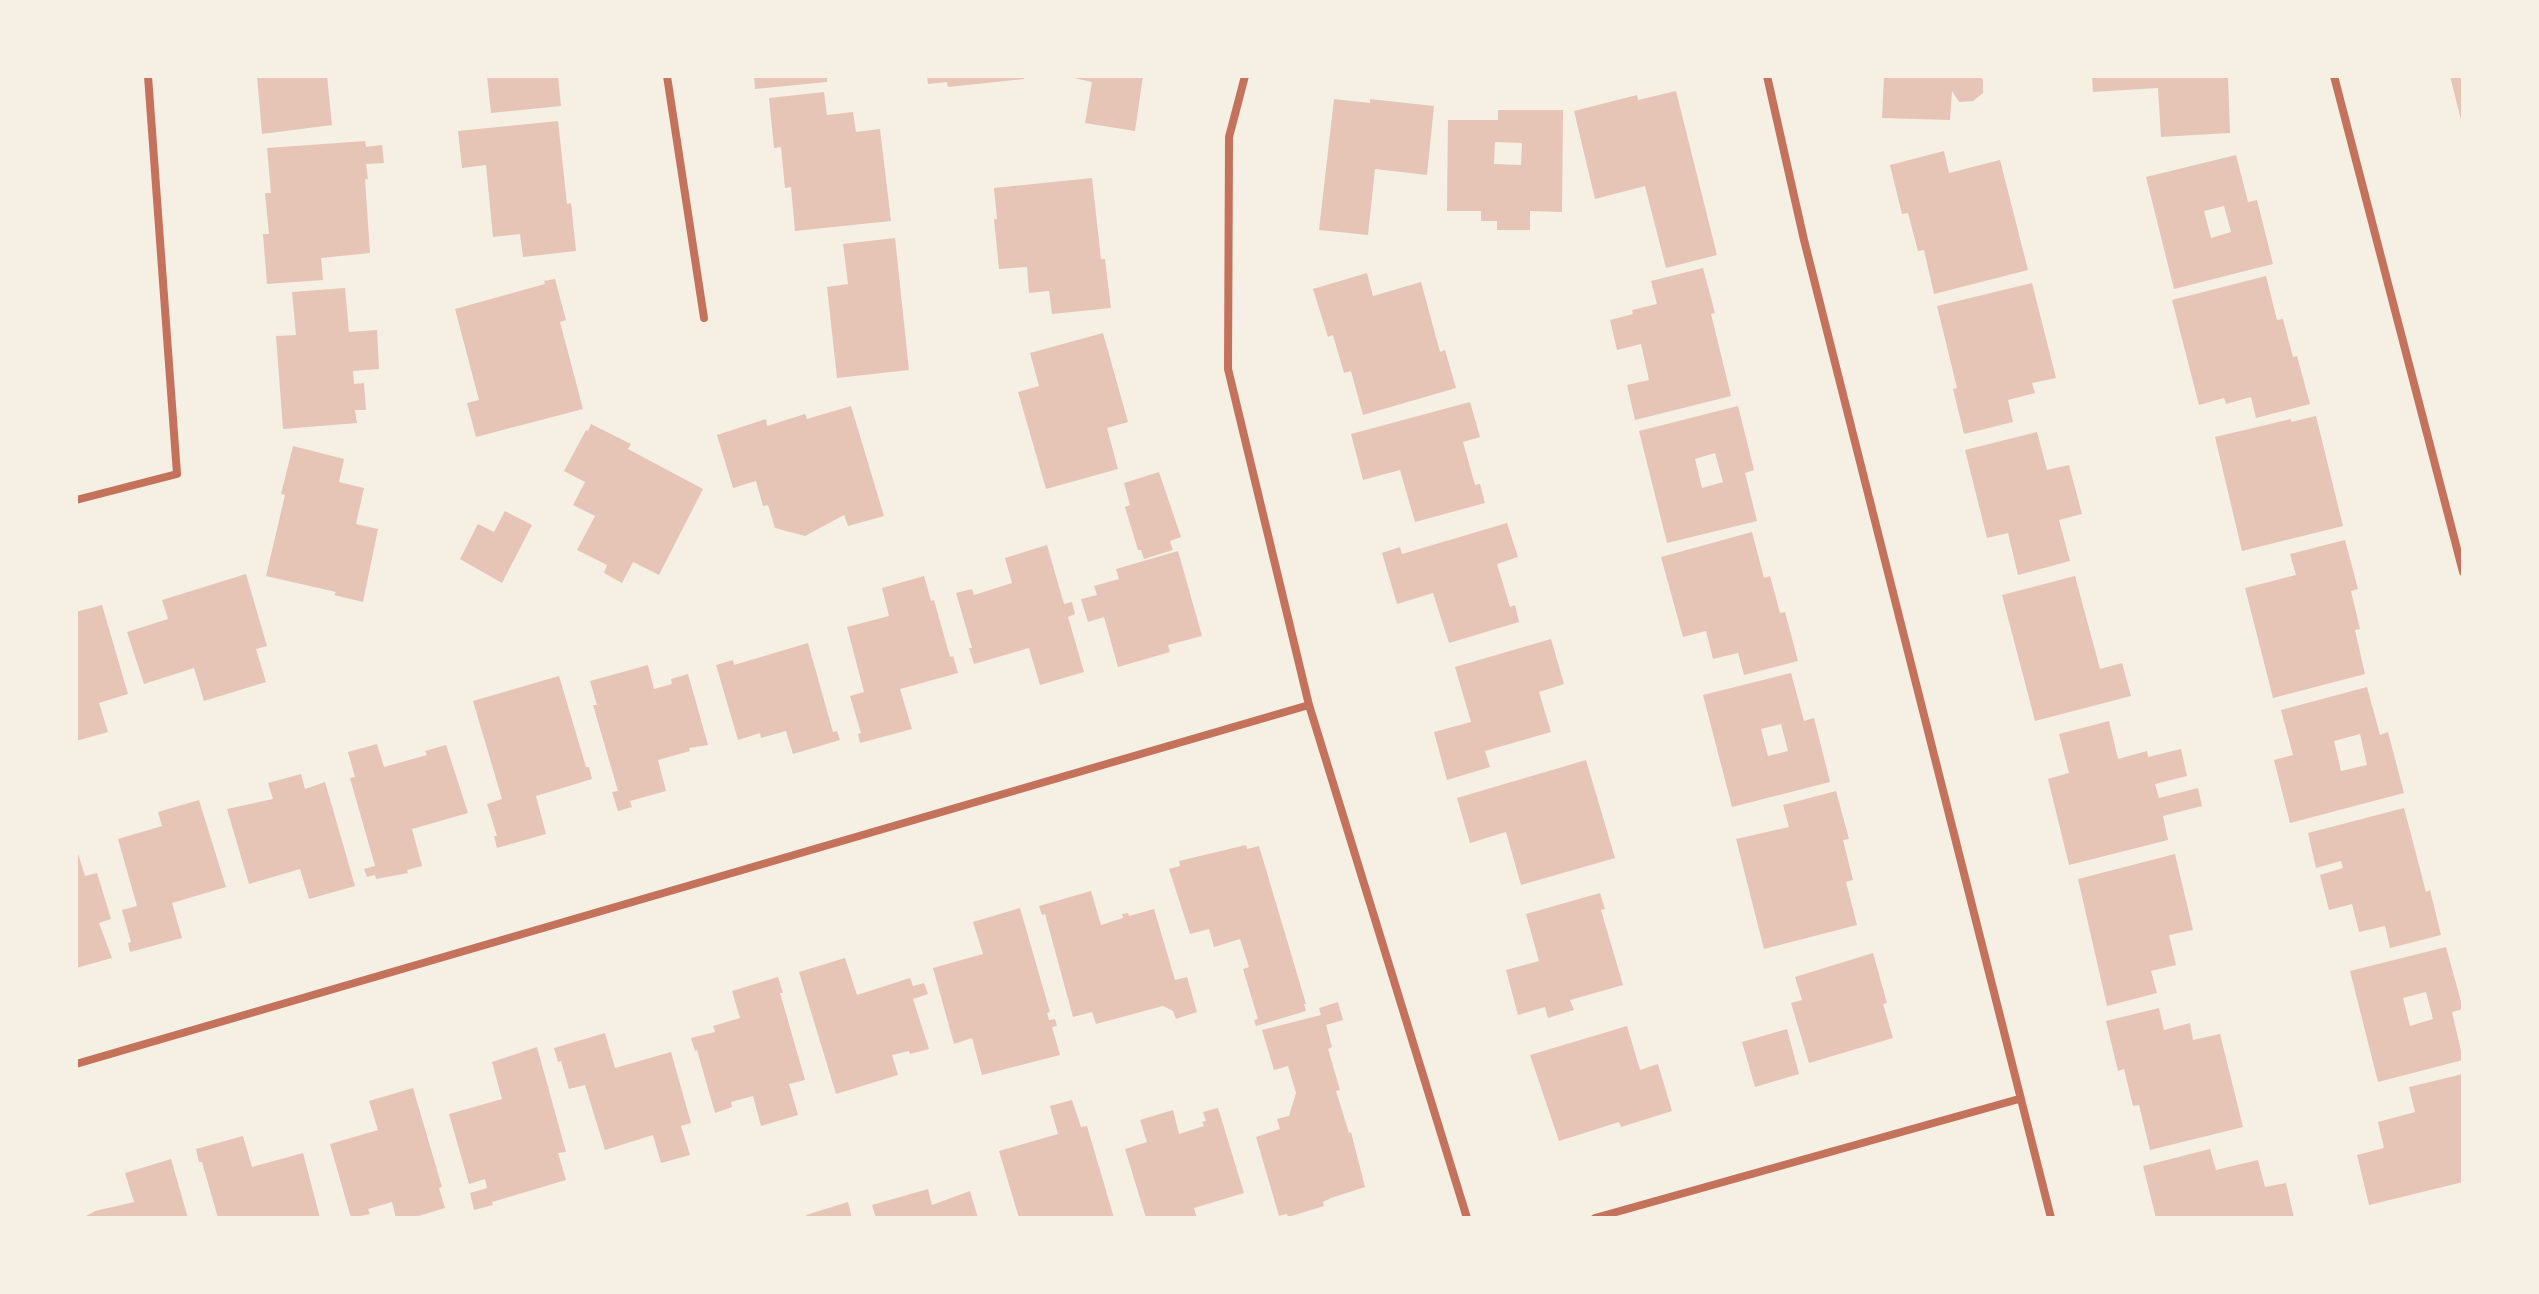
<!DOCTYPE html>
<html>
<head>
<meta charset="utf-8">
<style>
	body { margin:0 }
	#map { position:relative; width:2539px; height:1294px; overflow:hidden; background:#f6efe4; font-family:"Space Grotesk",sans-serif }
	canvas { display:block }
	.frame { position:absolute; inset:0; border:78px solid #f6efe4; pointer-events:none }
</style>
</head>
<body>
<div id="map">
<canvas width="2539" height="1294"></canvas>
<div class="frame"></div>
</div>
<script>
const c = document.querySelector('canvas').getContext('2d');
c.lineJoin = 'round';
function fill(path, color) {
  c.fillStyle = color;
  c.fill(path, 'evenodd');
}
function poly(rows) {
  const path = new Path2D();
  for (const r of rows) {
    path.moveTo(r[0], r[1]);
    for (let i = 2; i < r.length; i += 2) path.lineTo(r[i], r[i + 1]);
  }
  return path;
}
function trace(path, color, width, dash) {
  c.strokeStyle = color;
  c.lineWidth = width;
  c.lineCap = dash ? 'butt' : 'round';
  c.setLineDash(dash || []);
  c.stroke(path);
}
fill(poly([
	[257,76,327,76,332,125,262,134],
	[487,76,558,76,561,106,491,113],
	[754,76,827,76,827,82,755,89],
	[927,76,1024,76,1024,79,948,87,947,82,928,84],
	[1065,76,1143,76,1135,131,1085,123,1092,82],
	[1884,76,1980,76,1983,80,1983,93,1973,101,1959,102,1952,91,1950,120,1882,118],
	[2092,76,2228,76,2230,133,2161,137,2158,88,2093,92],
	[2450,76,2463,76,2463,124,2462,124],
	[1676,91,1717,255,1666,268,1645,186,1595,199,1574,111,1637,95,1638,100],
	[824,92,827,115,853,112,856,132,880,129,891,221,795,231,791,187,785,188,781,147,774,148,769,98],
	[1334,99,1370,103,1370,99,1434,106,1427,175,1375,169,1368,235,1319,230],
	[1498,110,1563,110,1562,212,1530,211,1530,230,1497,230,1497,221,1481,221,1481,211,1447,211,1448,120,1498,120],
	[1495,142,1522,143,1521,165,1494,164],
	[558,121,567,204,571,203,576,251,523,257,520,234,493,237,486,165,462,168,458,131],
	[365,141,366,147,382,145,384,163,366,164,368,179,365,179,370,253,321,258,323,280,267,284,263,234,269,234,265,193,271,193,267,148],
	[1944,151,1949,173,2000,160,2028,270,1934,294,1924,250,1918,251,1908,213,1902,214,1890,165],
	[2236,155,2248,202,2257,200,2273,264,2174,289,2146,177],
	[2224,206,2231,232,2211,238,2204,211],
	[1092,178,1101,259,1105,259,1111,308,1052,314,1049,291,1029,293,1027,267,999,269,994,219,997,219,994,188],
	[895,238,909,370,837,378,827,287,848,284,843,244],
	[1703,268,1715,313,1711,314,1731,396,1635,420,1627,385,1649,380,1641,344,1617,350,1610,320,1633,314,1632,310,1657,304,1651,281],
	[1367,273,1373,296,1421,282,1440,352,1445,350,1456,388,1363,415,1351,371,1344,373,1333,335,1328,337,1313,289],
	[2266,276,2277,320,2283,319,2293,357,2297,356,2310,404,2256,418,2251,397,2226,404,2224,398,2199,405,2172,300],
	[555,279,566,320,560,322,583,409,476,437,467,403,479,400,455,309,545,284,544,281],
	[2032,283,2056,378,2032,383,2035,393,2008,400,2013,422,1964,434,1953,389,1957,388,1937,306],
	[345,288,349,332,377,330,379,369,353,371,354,384,364,383,366,410,355,410,357,423,283,429,276,336,296,335,292,292],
	[1103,333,1128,422,1107,428,1118,469,1046,489,1018,392,1039,386,1030,353],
	[1470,402,1480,437,1463,442,1475,485,1480,484,1485,503,1415,522,1400,470,1363,480,1351,434],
	[851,406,884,516,848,526,844,515,805,536,775,528,768,505,763,506,756,481,733,488,717,435,766,419,767,426,805,414,807,419],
	[1738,406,1754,470,1745,473,1757,521,1667,543,1639,431],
	[1715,453,1723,482,1702,488,1695,459],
	[2316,416,2343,526,2242,551,2215,437,2291,419,2291,422],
	[591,424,631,444,628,449,703,489,659,575,633,562,622,583,604,573,607,565,577,550,595,516,573,505,585,482,564,471,586,430,588,431],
	[2037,432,2047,470,2069,465,2082,514,2059,520,2070,561,2018,575,2008,533,1987,538,1965,450],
	[293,446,344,459,339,482,364,488,356,524,378,529,363,602,334,595,336,592,266,576,285,495,281,494],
	[1159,472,1181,537,1170,541,1173,550,1144,559,1141,550,1138,550,1125,507,1130,505,1124,483],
	[505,511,532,525,502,583,460,559,478,524,494,532],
	[1507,523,1518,557,1497,564,1510,607,1515,605,1519,622,1449,643,1433,593,1397,604,1382,553,1400,547,1402,554],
	[1752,532,1764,578,1770,576,1780,613,1785,612,1798,661,1744,675,1738,653,1713,659,1706,631,1683,637,1661,557],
	[2345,540,2358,589,2351,591,2360,629,2355,630,2365,674,2273,698,2245,588,2296,575,2290,554],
	[1047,545,1064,604,1072,602,1075,614,1068,617,1084,672,1040,685,1029,648,974,664,969,648,972,648,956,593,972,589,974,595,1012,583,1005,558],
	[1178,551,1202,636,1168,645,1170,652,1118,667,1104,617,1088,622,1081,599,1097,595,1094,586,1119,579,1116,569],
	[246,574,267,646,256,649,266,682,204,701,194,668,144,684,127,632,168,619,162,600],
	[924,576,931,601,934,600,950,657,953,656,958,673,900,689,912,729,860,743,858,734,861,733,850,696,864,692,847,627,889,616,882,588],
	[2075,576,2100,669,2122,663,2131,696,2035,721,2002,595],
	[102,605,128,694,99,703,108,732,76,741,76,612],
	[1551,639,1564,684,1539,692,1551,732,1485,751,1490,767,1447,780,1434,732,1471,722,1455,667],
	[808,643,833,732,837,731,840,740,793,754,786,731,761,738,760,733,738,740,716,665,733,660,734,665],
	[648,665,654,689,672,684,671,679,688,674,708,745,689,748,690,751,658,760,666,791,630,801,632,807,618,811,612,792,618,791,593,705,597,705,590,681],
	[1791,673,1804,721,1814,718,1830,782,1732,807,1703,695],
	[1781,724,1788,751,1768,756,1761,729],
	[559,676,586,767,589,767,592,779,536,796,546,834,497,848,494,836,497,836,487,804,502,799,473,701],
	[2367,687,2380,735,2388,732,2404,793,2290,823,2274,760,2293,755,2281,710],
	[2360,734,2367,765,2341,771,2334,741],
	[2109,721,2118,759,2147,751,2148,757,2181,749,2187,776,2155,784,2159,798,2198,788,2202,806,2163,816,2168,840,2069,865,2048,779,2069,773,2059,734],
	[377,744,384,767,427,755,425,751,446,745,468,813,412,829,422,866,407,870,408,873,376,879,375,875,367,877,364,869,375,866,350,778,355,777,348,752],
	[1586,760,1615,858,1521,885,1506,832,1470,843,1457,798],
	[301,774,305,789,325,782,355,886,309,899,300,869,249,884,227,809,273,799,268,783],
	[1836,791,1849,839,1843,840,1853,880,1846,882,1857,925,1764,949,1736,839,1789,827,1783,805],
	[199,800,226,887,172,903,182,938,130,952,128,943,131,942,122,910,137,906,118,839,162,826,158,812],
	[2404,808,2426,892,2430,890,2441,935,2390,948,2385,926,2359,932,2352,904,2329,910,2320,875,2343,868,2341,861,2316,868,2308,833],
	[1246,845,1247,849,1259,846,1306,1004,1304,1004,1306,1011,1256,1026,1254,1020,1258,1019,1243,969,1249,967,1240,939,1214,947,1209,929,1190,934,1169,869,1180,866,1179,861],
	[76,847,85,876,97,873,111,919,99,923,112,958,76,968],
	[2175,854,2193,930,2169,935,2176,965,2151,971,2157,993,2107,1006,2078,879],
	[1091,891,1101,925,1123,918,1122,914,1128,913,1129,916,1154,909,1175,980,1187,977,1197,1012,1176,1019,1173,1011,1163,1006,1096,1024,1092,1012,1073,1017,1045,914,1042,915,1039,906],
	[1600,893,1605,909,1601,910,1623,985,1570,1000,1574,1010,1548,1018,1545,1007,1518,1015,1506,970,1539,961,1526,914],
	[1020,908,1050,1012,1047,1013,1049,1020,1055,1019,1057,1026,1052,1027,1060,1055,982,1075,972,1038,954,1044,933,968,983,954,973,922],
	[2446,947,2463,1009,2452,1012,2463,1060,2378,1082,2350,971],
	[2426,992,2433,1019,2410,1026,2403,998],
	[1873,953,1887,1003,1883,1004,1893,1038,1809,1063,1791,1003,1802,1000,1795,977],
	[845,958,857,995,910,978,913,986,924,983,928,994,913,999,929,1049,910,1054,909,1051,892,1055,898,1075,836,1094,799,972],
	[778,977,783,993,780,993,805,1080,789,1084,798,1115,761,1126,753,1096,731,1102,732,1107,715,1113,697,1050,695,1051,691,1038,715,1032,713,1026,740,1018,732,991],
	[1338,1002,1343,1020,1326,1025,1332,1047,1328,1049,1340,1090,1336,1091,1349,1133,1351,1132,1365,1187,1331,1198,1323,1202,1324,1206,1288,1217,1287,1214,1279,1216,1256,1137,1280,1129,1277,1119,1289,1116,1296,1093,1288,1066,1274,1070,1262,1030,1321,1015,1319,1008],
	[2159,1008,2164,1030,2190,1023,2193,1040,2220,1034,2243,1127,2150,1150,2139,1105,2133,1106,2124,1069,2118,1071,2106,1021],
	[1627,1026,1640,1070,1658,1064,1672,1111,1621,1127,1619,1122,1559,1141,1530,1055],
	[1787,1029,1799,1074,1755,1087,1742,1042],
	[605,1033,615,1068,671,1052,691,1123,681,1126,690,1155,661,1163,653,1135,605,1150,585,1085,569,1089,561,1061,558,1062,554,1048],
	[537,1047,566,1152,558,1153,566,1180,492,1202,493,1205,474,1210,470,1193,487,1188,485,1179,469,1184,449,1114,502,1099,492,1062],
	[2463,1074,2463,1182,2369,1205,2357,1155,2384,1148,2378,1122,2415,1112,2409,1087],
	[413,1088,442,1187,439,1188,445,1208,412,1218,396,1218,392,1202,368,1209,370,1214,351,1218,330,1144,378,1130,369,1101],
	[1072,1100,1081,1127,1087,1126,1114,1218,1019,1218,999,1151,1058,1134,1050,1106],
	[1218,1108,1244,1193,1194,1208,1197,1218,1146,1218,1125,1149,1147,1142,1140,1120,1173,1110,1179,1134,1204,1126,1202,1122,1206,1121,1203,1112],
	[243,1136,252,1167,303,1153,320,1218,218,1218,202,1162,199,1162,196,1149],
	[2210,1149,2216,1170,2258,1160,2265,1187,2286,1183,2294,1218,2156,1218,2143,1166],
	[171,1159,188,1218,87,1218,86,1216,95,1211,134,1202,125,1173],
	[928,1189,932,1205,970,1191,978,1218,876,1218,872,1205],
	[848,1202,852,1218,807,1218,806,1215]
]), '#e6c5b7');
trace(poly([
	[667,76,704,318],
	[1245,76,1229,137,1228,369,1309,705,1467,1218],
	[1767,76,1804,240,2051,1218],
	[2334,76,2463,572],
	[76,500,177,474,148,76],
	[76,1064,1309,705],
	[1595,1218,2019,1099]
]), '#c5725c', 8);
</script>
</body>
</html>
